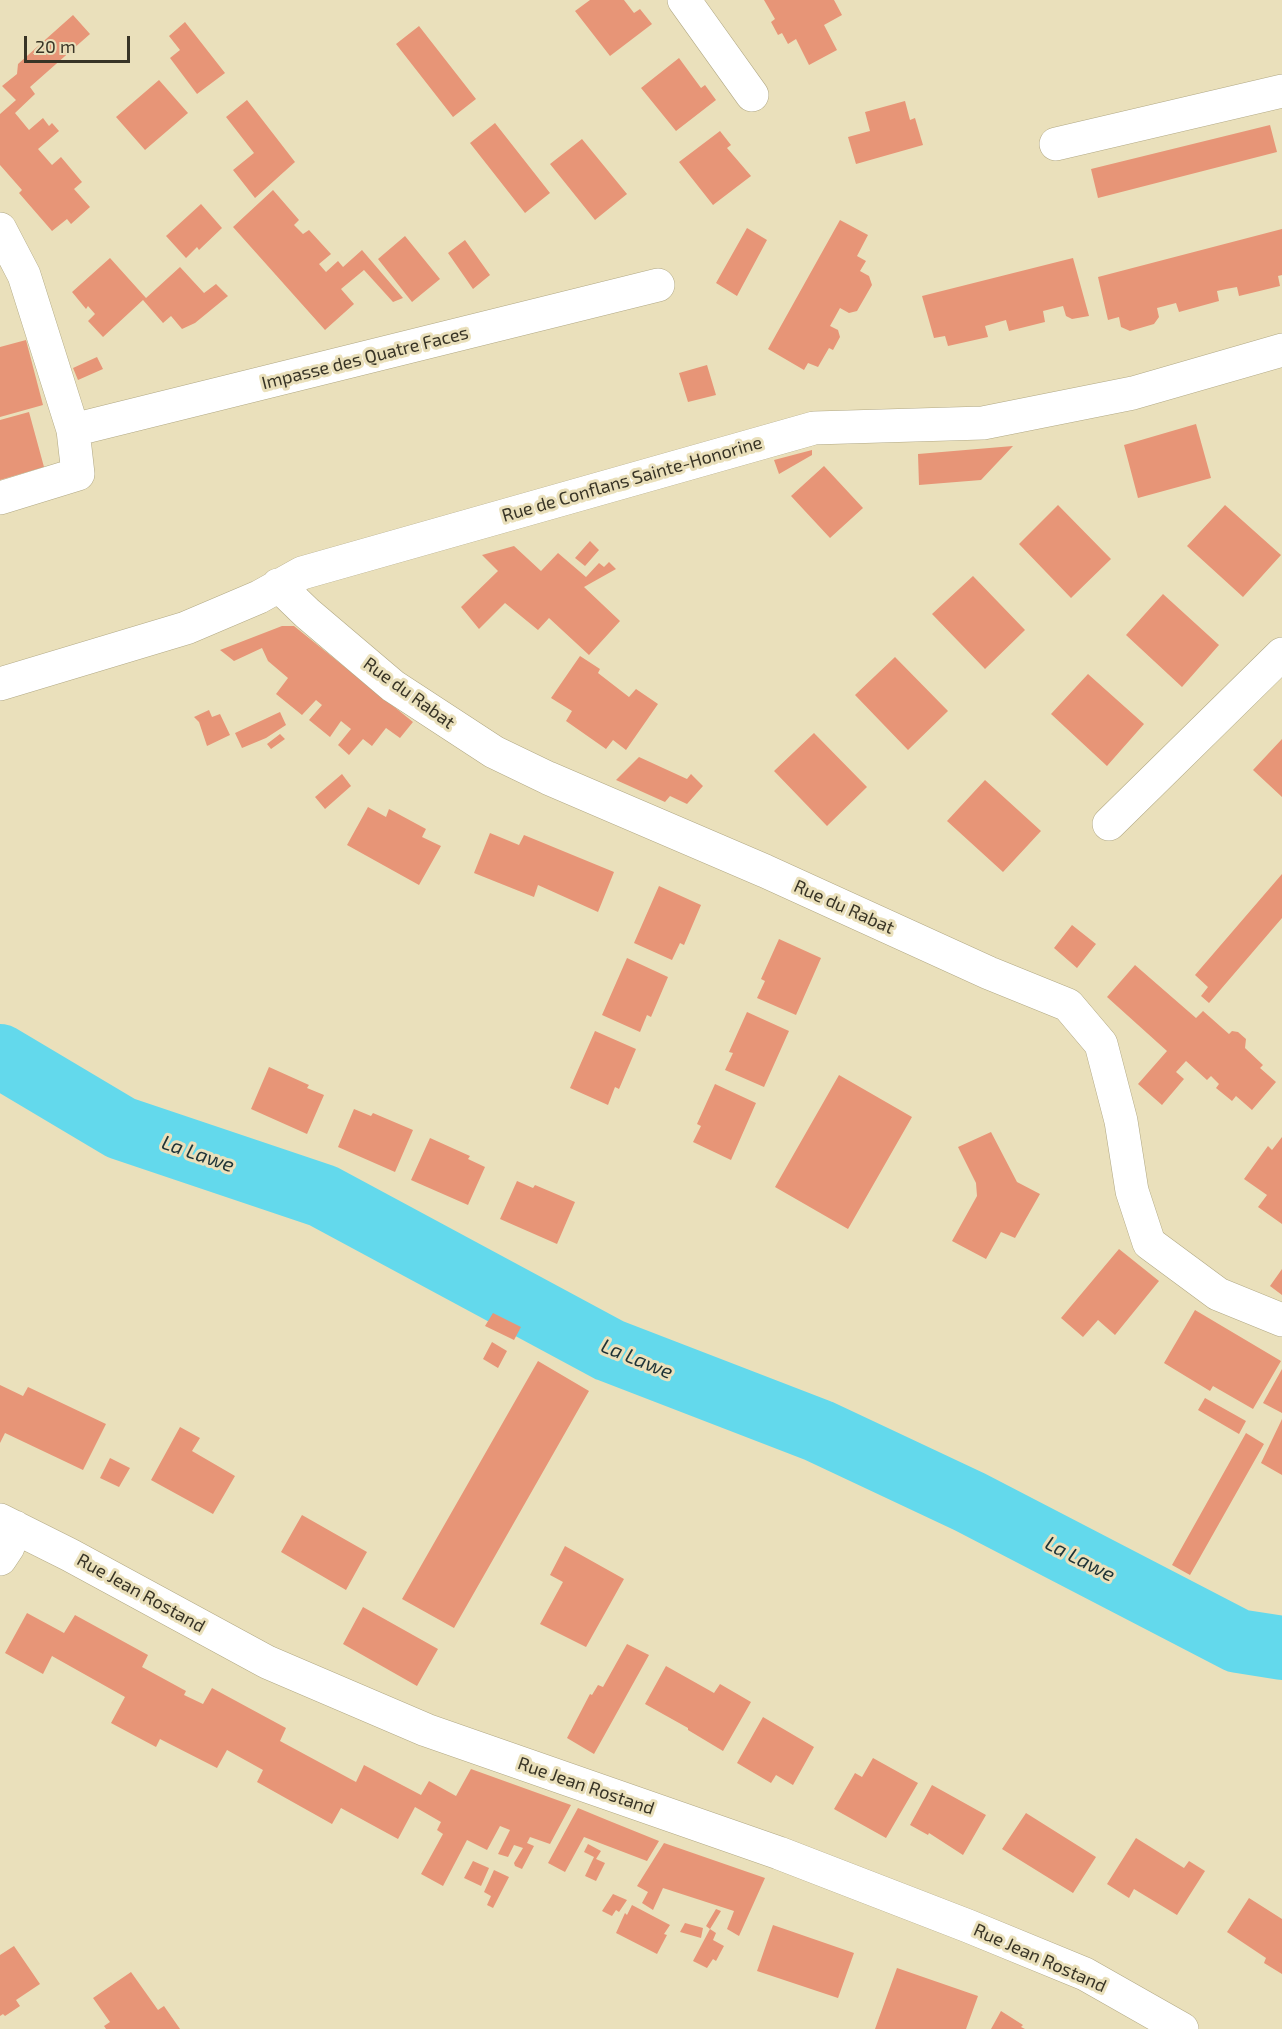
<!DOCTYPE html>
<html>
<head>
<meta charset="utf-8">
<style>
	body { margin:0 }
	#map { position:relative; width:1282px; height:2029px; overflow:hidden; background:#eae0bb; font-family:"Exo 2",sans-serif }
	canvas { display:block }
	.scale { position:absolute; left:24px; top:36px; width:106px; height:27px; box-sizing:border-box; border:3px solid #383426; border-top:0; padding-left:8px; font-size:18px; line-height:21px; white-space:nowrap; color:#383426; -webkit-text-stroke:4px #eae0bb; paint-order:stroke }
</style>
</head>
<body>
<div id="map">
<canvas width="1282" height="2029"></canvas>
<div class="scale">20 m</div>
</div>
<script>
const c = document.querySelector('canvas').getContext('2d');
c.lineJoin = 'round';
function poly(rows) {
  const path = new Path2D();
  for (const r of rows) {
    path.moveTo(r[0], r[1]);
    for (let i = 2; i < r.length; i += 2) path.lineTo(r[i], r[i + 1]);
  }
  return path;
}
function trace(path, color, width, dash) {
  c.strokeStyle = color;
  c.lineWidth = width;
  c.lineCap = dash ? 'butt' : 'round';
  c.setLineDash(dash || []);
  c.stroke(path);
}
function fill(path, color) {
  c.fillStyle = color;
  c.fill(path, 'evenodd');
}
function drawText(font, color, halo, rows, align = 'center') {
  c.font = font + ' "Exo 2",sans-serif';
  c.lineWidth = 6;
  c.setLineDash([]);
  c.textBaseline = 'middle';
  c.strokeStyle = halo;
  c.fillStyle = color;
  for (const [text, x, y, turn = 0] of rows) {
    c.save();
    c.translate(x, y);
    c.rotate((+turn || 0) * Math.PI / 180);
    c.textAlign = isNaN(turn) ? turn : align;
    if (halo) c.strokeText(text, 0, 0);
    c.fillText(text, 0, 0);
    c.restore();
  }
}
trace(poly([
	[0,1056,121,1128,323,1196,609,1350,819,1431,970,1502,1238,1641,1282,1648]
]), '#63d9ec', 64);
fill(poly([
	[590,0,624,0,634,13,640,9,652,24,610,56,575,11],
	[764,0,834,0,842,15,824,25,837,50,809,65,796,39,788,44,782,33,778,35,771,22,775,19],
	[73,15,90,34,30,87,35,94,15,113,29,130,43,118,49,126,52,123,59,131,38,149,52,165,61,157,82,182,74,189,90,207,71,224,67,219,52,231,19,193,22,190,0,165,0,114,16,100,2,86,17,74,18,64],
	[185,22,225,73,197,94,170,58,180,50,169,36],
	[419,26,476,99,453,117,396,44],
	[679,58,701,88,705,85,716,100,676,131,641,88],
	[159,80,188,113,145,150,116,117],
	[247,100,295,162,255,198,233,170,254,153,226,117],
	[905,101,910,120,915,118,923,145,856,164,848,137,870,131,865,112],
	[495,123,550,193,525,213,470,143],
	[1270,125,1277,152,1098,198,1091,169],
	[720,131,731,145,727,148,751,176,713,205,679,162],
	[582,139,627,194,595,220,550,164],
	[273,190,299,220,294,225,303,234,309,230,331,254,319,264,326,272,338,261,343,267,362,250,403,298,393,302,364,270,341,289,354,304,325,330,233,227],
	[201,204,222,228,199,250,197,247,186,258,166,236],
	[840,220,868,235,857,256,866,261,860,271,869,276,872,285,857,311,849,313,840,308,830,326,838,330,840,337,833,350,829,348,818,367,808,363,804,370,768,349],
	[747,228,767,240,737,296,716,283],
	[1282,229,1282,275,1278,276,1280,286,1239,296,1237,287,1226,289,1217,291,1219,301,1179,312,1176,303,1157,308,1159,317,1154,324,1130,331,1121,327,1119,317,1108,320,1098,277],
	[405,236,440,279,412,302,378,259],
	[465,240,490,275,473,289,448,253],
	[110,258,146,298,180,267,204,293,216,284,228,296,195,323,182,329,171,316,163,323,143,300,103,337,88,321,95,314,88,306,86,309,72,292],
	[1073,258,1089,316,1072,319,1066,316,1063,306,1043,311,1045,322,1009,331,1006,320,985,326,988,337,948,346,945,336,934,338,922,296],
	[26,340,43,405,0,417,0,347],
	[97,357,103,369,78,380,73,368],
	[707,365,716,395,688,402,679,373],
	[29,412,44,467,0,480,0,420],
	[1196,424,1211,478,1138,498,1124,445],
	[1013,446,981,480,919,485,918,454],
	[812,450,812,455,779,474,774,460],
	[824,466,863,508,830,538,791,496],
	[1058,505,1111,559,1071,598,1019,544],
	[1225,505,1281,555,1243,597,1187,546],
	[590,541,599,550,585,566,575,558],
	[514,546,541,571,558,553,586,577,599,563,604,567,609,562,616,569,584,587,620,621,589,655,549,618,538,630,505,603,479,629,461,607,498,571,482,555],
	[973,576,1025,630,985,669,932,614],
	[1163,594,1219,645,1182,687,1126,635],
	[282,626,294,626,413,722,400,738,386,728,372,746,363,739,349,755,338,745,351,729,341,721,330,737,309,720,322,705,316,700,302,715,276,694,288,678,268,661,262,648,234,661,220,650],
	[580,656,600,669,598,673,629,697,636,689,658,704,626,750,613,740,606,749,566,721,572,711,551,698],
	[895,657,948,711,908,750,855,695],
	[1088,674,1144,724,1107,766,1051,714],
	[209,710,212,717,220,714,230,735,207,746,199,722,194,717],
	[280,712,286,725,266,738,242,748,235,733],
	[814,733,867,787,827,826,774,771],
	[280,734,285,739,271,749,267,744],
	[1282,739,1282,797,1253,770],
	[639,757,687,779,691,774,703,786,687,804,670,796,665,802,616,780],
	[342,774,351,786,325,809,315,797],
	[985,780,1041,831,1003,872,947,821],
	[368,807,386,817,389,809,426,829,422,837,441,846,419,885,347,845],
	[490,833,519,845,524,835,614,872,598,912,538,885,534,897,474,873],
	[1282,874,1282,918,1209,1003,1201,996,1208,987,1195,975],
	[659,886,701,905,684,945,680,943,672,960,634,943],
	[1072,925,1096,944,1077,968,1054,948],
	[779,939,821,958,796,1015,757,998,765,981,761,979],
	[627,958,668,977,651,1017,647,1015,640,1032,602,1015],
	[1135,965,1196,1018,1203,1011,1229,1034,1232,1031,1238,1032,1246,1039,1245,1048,1263,1065,1260,1068,1276,1082,1252,1110,1236,1096,1232,1101,1216,1088,1219,1084,1211,1076,1207,1080,1186,1061,1176,1072,1184,1079,1162,1105,1138,1084,1167,1051,1107,997],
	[747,1012,789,1031,764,1087,725,1070,733,1053,729,1052],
	[595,1031,636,1049,619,1089,615,1087,608,1105,570,1088],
	[269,1067,309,1085,307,1088,324,1095,307,1134,251,1109],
	[839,1075,912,1117,848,1229,775,1187],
	[715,1084,756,1103,731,1160,693,1142,701,1126,697,1124],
	[354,1109,371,1116,373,1113,413,1130,395,1172,338,1147],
	[991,1132,1017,1182,1040,1194,1015,1238,1001,1232,986,1259,952,1241,977,1196,976,1183,958,1147],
	[1282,1137,1282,1224,1258,1207,1267,1195,1244,1179,1268,1146,1272,1150],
	[430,1138,470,1156,468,1159,485,1167,468,1205,411,1180],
	[517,1181,533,1188,535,1185,575,1202,557,1244,500,1219],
	[1119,1249,1159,1281,1115,1335,1098,1320,1083,1337,1061,1318],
	[1282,1269,1282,1295,1270,1286],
	[1195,1310,1281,1361,1253,1409,1213,1386,1210,1391,1164,1363],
	[493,1313,521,1327,514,1340,485,1326],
	[492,1342,507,1351,498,1368,483,1359],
	[538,1361,589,1391,454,1628,402,1599],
	[1282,1369,1282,1413,1263,1403],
	[0,1385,23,1396,28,1387,106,1424,83,1470,5,1433,0,1443],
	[1205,1398,1246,1421,1239,1434,1198,1410],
	[1282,1419,1282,1475,1261,1463],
	[180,1427,200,1438,192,1451,235,1476,213,1514,151,1480],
	[1246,1433,1264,1444,1190,1575,1172,1565],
	[110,1458,130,1468,119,1487,100,1478],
	[302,1515,367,1552,346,1590,281,1552],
	[565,1546,624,1579,586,1647,540,1624,563,1582,550,1575],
	[363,1607,438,1649,417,1686,343,1644],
	[27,1613,64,1633,75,1615,148,1655,142,1667,186,1691,184,1695,203,1704,212,1688,286,1728,280,1741,356,1782,364,1765,421,1795,429,1781,456,1796,471,1769,571,1805,550,1844,530,1837,527,1843,534,1846,522,1869,515,1866,514,1863,523,1848,514,1845,508,1857,498,1854,510,1830,500,1826,487,1850,467,1840,443,1886,421,1874,443,1834,437,1830,441,1822,415,1807,398,1839,341,1808,332,1824,257,1782,263,1770,227,1750,217,1768,160,1739,156,1747,111,1723,125,1697,52,1656,43,1674,5,1653],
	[627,1644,649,1655,594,1754,567,1738,590,1694,592,1695,598,1685,603,1687],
	[666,1666,714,1693,720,1684,751,1702,723,1751,688,1730,688,1728,645,1704],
	[763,1717,814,1747,793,1785,776,1775,771,1783,737,1763],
	[873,1758,918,1783,886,1838,834,1809,855,1773,862,1777],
	[932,1785,986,1815,963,1855,929,1833,928,1835,910,1825],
	[578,1808,607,1820,659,1841,647,1861,584,1837,565,1872,548,1863],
	[1026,1813,1096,1857,1073,1893,1002,1849],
	[1136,1838,1184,1868,1189,1861,1205,1871,1177,1915,1134,1889,1129,1898,1107,1884],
	[664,1843,765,1878,739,1936,727,1929,734,1911,663,1888,653,1910,642,1903,648,1892,637,1886],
	[588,1844,601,1851,596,1859,605,1863,596,1881,585,1876,594,1857,584,1852],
	[473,1861,489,1868,481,1886,464,1878],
	[494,1870,509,1877,493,1908,487,1905,491,1896,484,1892],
	[613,1894,627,1900,619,1912,616,1910,612,1916,602,1911],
	[1249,1898,1282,1919,1282,1974,1264,1963,1266,1958,1227,1932],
	[632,1905,670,1925,664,1934,667,1935,657,1954,616,1933,625,1913,627,1915],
	[716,1909,721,1911,710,1929,706,1926],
	[685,1923,703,1928,701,1938,680,1932],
	[773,1925,854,1953,838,1998,757,1971],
	[710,1929,716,1933,713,1940,724,1946,716,1961,713,1959,707,1968,693,1961],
	[14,1946,40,1984,16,2000,20,2006,5,2016,3,2014,0,2016,0,1955],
	[897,1968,978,1996,966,2029,875,2029],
	[131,1972,158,2010,164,2006,180,2029,106,2029,104,2026,110,2022,93,1998],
	[1001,2011,1023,2025,1021,2027,1025,2029,991,2029]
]), '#e79577');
const minor = poly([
	[684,0,752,95],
	[1056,144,1282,91],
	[0,229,24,275,73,430],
	[0,498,78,474,73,430,658,285],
	[278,585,307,613,393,686,494,752,548,778,765,871,989,973,1068,1005,1101,1044,1121,1121,1132,1191,1149,1243,1218,1294,1282,1320],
	[0,684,186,628,259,597,302,573,814,428,983,423,1133,393,1282,350],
	[1109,824,1282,654],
	[0,1520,70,1555,267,1662,426,1730,779,1853,968,1926,1085,1974,1182,2029],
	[0,1559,8,1547,15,1527]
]);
trace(minor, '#b1a884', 34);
trace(minor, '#fff', 33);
drawText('18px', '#383426', '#eae0bb', [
	["Impasse des Quatre Faces",365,358,-14],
	["Rue de Conflans Sainte-Honorine",632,479,-16],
	["Rue du Rabat",409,693,36],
	["Rue du Rabat",844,907,24],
	["Rue Jean Rostand",141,1593,29],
	["Rue Jean Rostand",586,1786,19],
	["Rue Jean Rostand",1040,1958,24]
]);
drawText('italic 20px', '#1d3236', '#eae0bb', [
	["La Lawe",198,1154,19],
	["La Lawe",637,1359,22],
	["La Lawe",1080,1559,27]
]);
</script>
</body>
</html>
